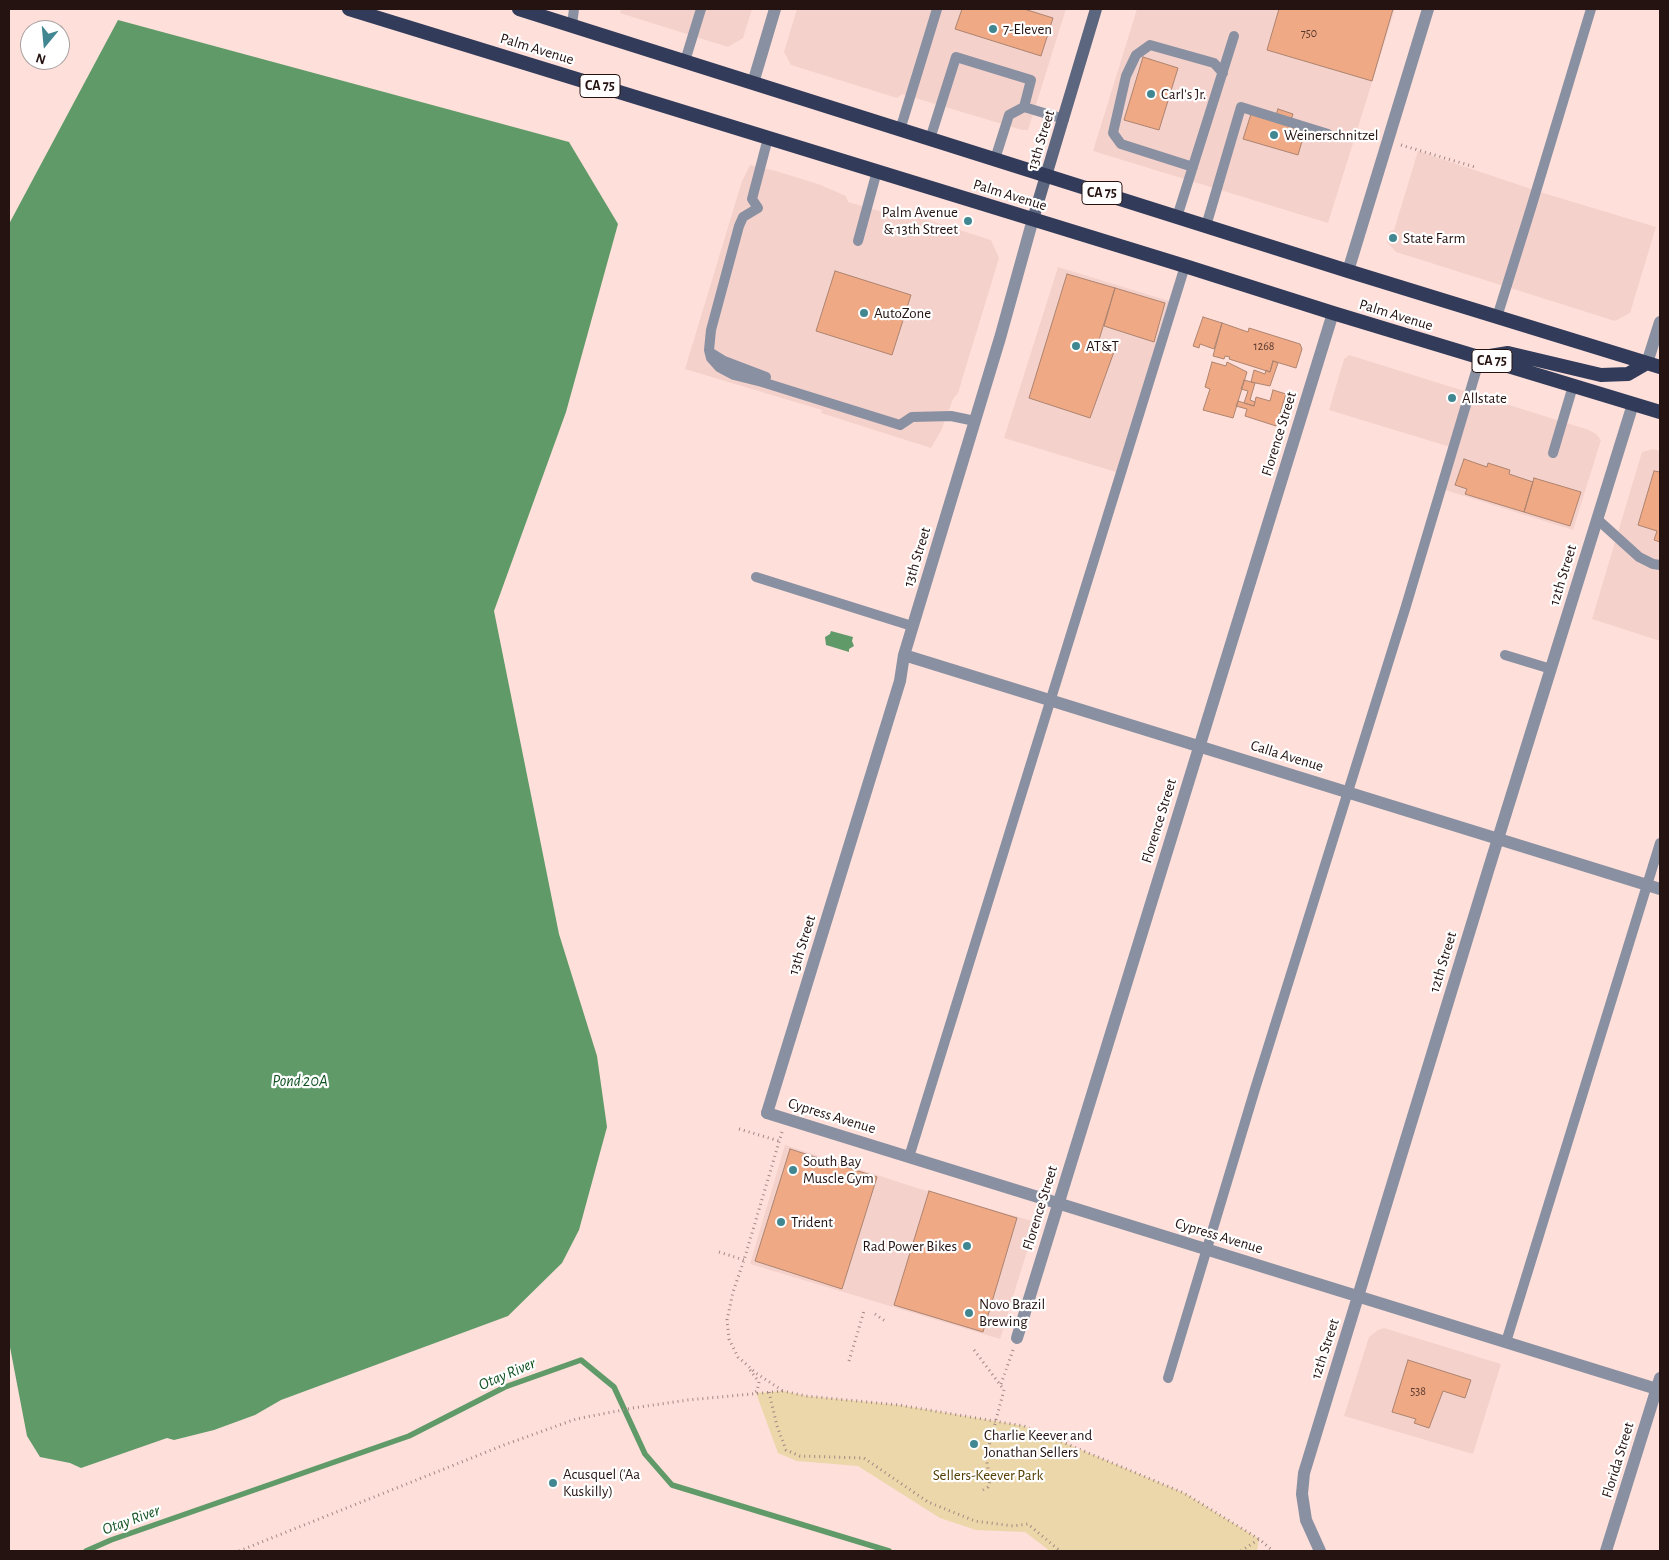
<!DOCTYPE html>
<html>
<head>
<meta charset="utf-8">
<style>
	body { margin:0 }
	#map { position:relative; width:1669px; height:1560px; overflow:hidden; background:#fedfda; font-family:"Alegreya Sans",sans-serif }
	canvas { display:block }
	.frame { position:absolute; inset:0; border:10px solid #251311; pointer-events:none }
	.north { position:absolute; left:20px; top:20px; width:50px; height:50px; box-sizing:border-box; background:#fff; border:1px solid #a8a1a0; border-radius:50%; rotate:197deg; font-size:14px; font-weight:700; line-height:20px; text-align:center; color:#251311 }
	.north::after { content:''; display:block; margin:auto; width:18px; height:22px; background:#418791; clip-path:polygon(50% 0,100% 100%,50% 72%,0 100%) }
</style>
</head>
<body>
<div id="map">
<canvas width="1669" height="1560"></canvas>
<div class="frame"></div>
<div class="north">N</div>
</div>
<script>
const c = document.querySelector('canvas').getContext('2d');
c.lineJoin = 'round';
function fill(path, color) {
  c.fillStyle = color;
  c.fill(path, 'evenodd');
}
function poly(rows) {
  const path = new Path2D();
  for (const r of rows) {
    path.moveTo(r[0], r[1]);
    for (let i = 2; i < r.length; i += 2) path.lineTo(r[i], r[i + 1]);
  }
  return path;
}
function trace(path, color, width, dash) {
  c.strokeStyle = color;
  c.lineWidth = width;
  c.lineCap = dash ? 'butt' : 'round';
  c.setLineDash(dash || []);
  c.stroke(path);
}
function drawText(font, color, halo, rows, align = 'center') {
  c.font = font + ' "Alegreya Sans",sans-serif';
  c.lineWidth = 4.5;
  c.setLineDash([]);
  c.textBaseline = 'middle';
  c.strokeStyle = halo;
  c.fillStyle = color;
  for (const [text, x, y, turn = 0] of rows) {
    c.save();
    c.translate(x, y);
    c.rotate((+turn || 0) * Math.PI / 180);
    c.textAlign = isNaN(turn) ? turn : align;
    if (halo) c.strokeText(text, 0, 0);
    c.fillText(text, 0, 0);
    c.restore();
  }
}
fill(poly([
	[621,9,752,9,743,38,728,47,620,13],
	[797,9,945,10,1066,9,1028,130,1022,130,902,94,897,98,791,65,784,52],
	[1137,9,1395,9,1328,223,1093,151],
	[1418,151,1540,192,1656,227,1630,313,1615,321,1396,252,1387,242,1390,231,1394,230],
	[750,165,776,171,818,184,846,196,848,202,887,213,890,208,991,240,999,258,958,393,953,399,941,431,931,448,821,413,822,410,685,369,742,181],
	[1058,267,1169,301,1116,472,1004,438],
	[1349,355,1589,430,1596,434,1601,440,1573,530,1445,490,1457,449,1329,410,1344,359],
	[1653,449,1660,451,1660,641,1592,619,1642,452],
	[785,1145,917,1188,1036,1222,1000,1339,750,1264],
	[1384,1328,1501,1364,1473,1454,1344,1416,1369,1337,1378,1330]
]), '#f5d1cb');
fill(poly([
	[783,1391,806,1396,899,1405,1024,1426,1184,1493,1259,1539,1257,1551,1050,1551,1025,1532,976,1530,940,1518,858,1466,797,1461,778,1453,756,1393]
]), '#ebd7a9');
fill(poly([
	[118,20,569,142,618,224,566,412,494,611,559,934,597,1056,607,1127,579,1230,562,1263,508,1316,281,1400,255,1415,214,1430,174,1440,167,1438,81,1468,70,1463,40,1457,27,1436,9,1342,9,224],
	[831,631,853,637,852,641,854,646,849,649,849,652,826,645,825,637,830,634]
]), '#609a68');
trace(poly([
	[86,1551,111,1540,409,1436,505,1387,581,1360,614,1387,645,1454,672,1485,889,1551]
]), '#609a68', 5.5);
const building = poly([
	[962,9,1024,9,1053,18,1041,56,955,29,962,9],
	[1279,9,1393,9,1372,81,1267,50,1279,9],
	[1143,57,1178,68,1159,130,1124,120,1143,57],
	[1278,109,1293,114,1289,126,1305,131,1298,155,1243,139,1251,114,1274,121,1278,109],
	[835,271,911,295,892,355,816,331,835,271],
	[1067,274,1115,288,1098,343,1115,349,1090,418,1029,398,1067,274],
	[1115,288,1165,303,1154,342,1104,326,1115,288],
	[1203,317,1222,323,1214,349,1200,344,1199,348,1193,346,1203,317],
	[1222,323,1248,332,1249,328,1300,344,1302,349,1296,368,1273,361,1270,372,1229,359,1230,357,1225,356,1224,359,1213,356,1222,323],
	[1273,361,1278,363,1270,386,1251,382,1254,370,1265,374,1266,370,1270,372,1273,361],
	[1212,362,1226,366,1227,362,1247,372,1233,418,1203,410,1210,389,1205,387,1212,362],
	[1244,380,1255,383,1250,400,1255,402,1254,406,1244,403,1248,391,1241,389,1244,380],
	[1273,390,1286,394,1276,426,1245,416,1247,409,1236,406,1238,401,1254,406,1256,397,1270,401,1273,390],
	[1464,459,1487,467,1488,463,1510,470,1509,474,1533,482,1524,512,1465,494,1467,489,1455,485,1464,459],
	[1654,471,1660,472,1660,542,1654,540,1657,531,1638,525,1654,471],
	[1534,478,1581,492,1570,526,1524,512,1534,478],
	[790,1149,877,1177,842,1289,755,1261,790,1149],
	[929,1191,1017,1218,983,1332,894,1305,929,1191],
	[1408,1360,1471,1380,1465,1398,1443,1391,1429,1428,1414,1423,1416,1419,1392,1412,1408,1360]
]);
fill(building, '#efa985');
trace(building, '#ad8470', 1);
trace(poly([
	[1401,145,1475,167],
	[739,1129,779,1141],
	[782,1132,744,1260,733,1292,727,1320,729,1339,738,1357,756,1373,783,1391],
	[719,1252,744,1260],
	[875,1314,885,1321],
	[974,1350,1004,1390,986,1457,990,1480,988,1487,983,1490],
	[849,1361,864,1311],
	[750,1370,759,1382,757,1391,753,1393],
	[1001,1384,1013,1350],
	[769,1392,777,1426,786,1450,800,1456,864,1458,928,1502,975,1521,1013,1526,1028,1524,1060,1551],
	[239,1551,504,1445,576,1419,633,1408,688,1400,783,1391,806,1396,899,1405,1024,1426,1184,1493,1259,1539,1273,1551],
	[1241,1551,1259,1539]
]), '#a28885', 3, [1, 4]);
trace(poly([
	[572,25,574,9],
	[685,61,701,9],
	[900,130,937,9],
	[768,138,752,199,758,208,743,217,739,226,711,330,709,350,711,358,719,367,734,375,762,382,900,425,912,417,951,416,975,421],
	[930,139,956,57,1031,80,1024,107],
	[995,159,1009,115,1024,107,1064,119],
	[1193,167,1121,144,1113,133,1126,76,1136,55,1150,45,1214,63,1223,73],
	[1177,217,1234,36],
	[1206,226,1241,107,1328,134],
	[858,241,877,171],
	[1497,317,1531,208,1591,9],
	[711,353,724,361,766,377],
	[1553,453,1573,386],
	[1597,519,1639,557,1653,564,1660,565],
	[756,577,912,626],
	[1505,655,1551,669],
	[909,1157,1185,266],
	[1506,1342,1660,843],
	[1168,1378,1255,1089,1406,606,1480,358]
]), '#8990a1', 10);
trace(poly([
	[753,83,775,9],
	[1348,271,1428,9],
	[1647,363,1660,322],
	[767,1113,1660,1390],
	[1017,1338,1333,313],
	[1320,1551,1306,1520,1302,1494,1304,1473,1488,871,1633,404],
	[1606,1551,1660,1378]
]), '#8990a1', 12);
trace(poly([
	[904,655,1660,889],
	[767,1113,900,681,904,655,1000,338,1033,219]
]), '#8990a1', 12);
trace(poly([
	[1033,219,1096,9]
]), '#5c667e', 12);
trace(poly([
	[349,9,1185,266,1333,313,1660,412],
	[519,9,1348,271,1660,367],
	[1484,357,1508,353,1601,375,1628,374,1647,363]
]), '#323c5a', 14);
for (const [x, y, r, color] of [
	[993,29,5,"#418791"],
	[1151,94,5,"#418791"],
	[1274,135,5,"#418791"],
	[968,221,5,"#418791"],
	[1393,238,5,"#418791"],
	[864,313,5,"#418791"],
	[1076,346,5,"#418791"],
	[1452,398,5,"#418791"],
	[793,1170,5,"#418791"],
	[781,1222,5,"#418791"],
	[967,1246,5,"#418791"],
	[969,1313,5,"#418791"],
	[974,1444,5,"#418791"],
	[553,1483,5,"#418791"]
]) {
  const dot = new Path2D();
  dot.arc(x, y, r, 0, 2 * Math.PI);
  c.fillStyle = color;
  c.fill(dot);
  trace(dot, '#fff', 2);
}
drawText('12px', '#58382e', null, [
	["750",1309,33],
	["1268",1264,346],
	["538",1418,1391]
]);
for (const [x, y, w] of [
	[600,86,40],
	[1102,193,40],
	[1492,361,40]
]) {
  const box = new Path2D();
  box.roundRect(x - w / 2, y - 11.5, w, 23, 4);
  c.fillStyle = '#fff';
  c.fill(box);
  trace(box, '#251311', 1);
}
drawText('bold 14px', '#251311', null, [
	["CA 75",600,86],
	["CA 75",1102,193],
	["CA 75",1492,361]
]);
drawText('15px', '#251311', '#fff', [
	["7-Eleven",1003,29],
	["Carl's Jr.",1161,94],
	["Weinerschnitzel",1284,135],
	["Palm Avenue",958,212,"right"],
	["& 13th Street",958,229,"right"],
	["State Farm",1403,238],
	["AutoZone",874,313],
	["AT&T",1086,346],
	["Allstate",1462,398],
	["South Bay",803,1161],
	["Muscle Gym",803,1178],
	["Trident",791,1222],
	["Rad Power Bikes",957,1246,"right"],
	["Novo Brazil",979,1304],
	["Brewing",979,1321],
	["Charlie Keever and",984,1435],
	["Jonathan Sellers",984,1452],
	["Acusquel ('Aa",563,1474],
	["Kuskilly)",563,1491]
], 'left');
drawText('15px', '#251311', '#fff', [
	["Palm Avenue",537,49,17],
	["13th Street",1041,140,-73],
	["Palm Avenue",1010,195,17],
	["Palm Avenue",1396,315,17],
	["Florence Street",1279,434,-73],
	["13th Street",917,557,-73],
	["12th Street",1563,575,-73],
	["Calla Avenue",1287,756,17],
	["Florence Street",1159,821,-73],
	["13th Street",802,945,-73],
	["12th Street",1443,962,-73],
	["Cypress Avenue",832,1116,17],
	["Florence Street",1040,1208,-73],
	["Cypress Avenue",1219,1236,17],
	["12th Street",1325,1349,-72],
	["Florida Street",1618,1460,-73]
]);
drawText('15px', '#533e02', '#fff', [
	["Sellers-Keever Park",988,1475]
]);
drawText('italic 16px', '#115221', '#fff', [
	["Pond 20A",300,1081],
	["Otay River",507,1374,-23],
	["Otay River",131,1520,-20]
]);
</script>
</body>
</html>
